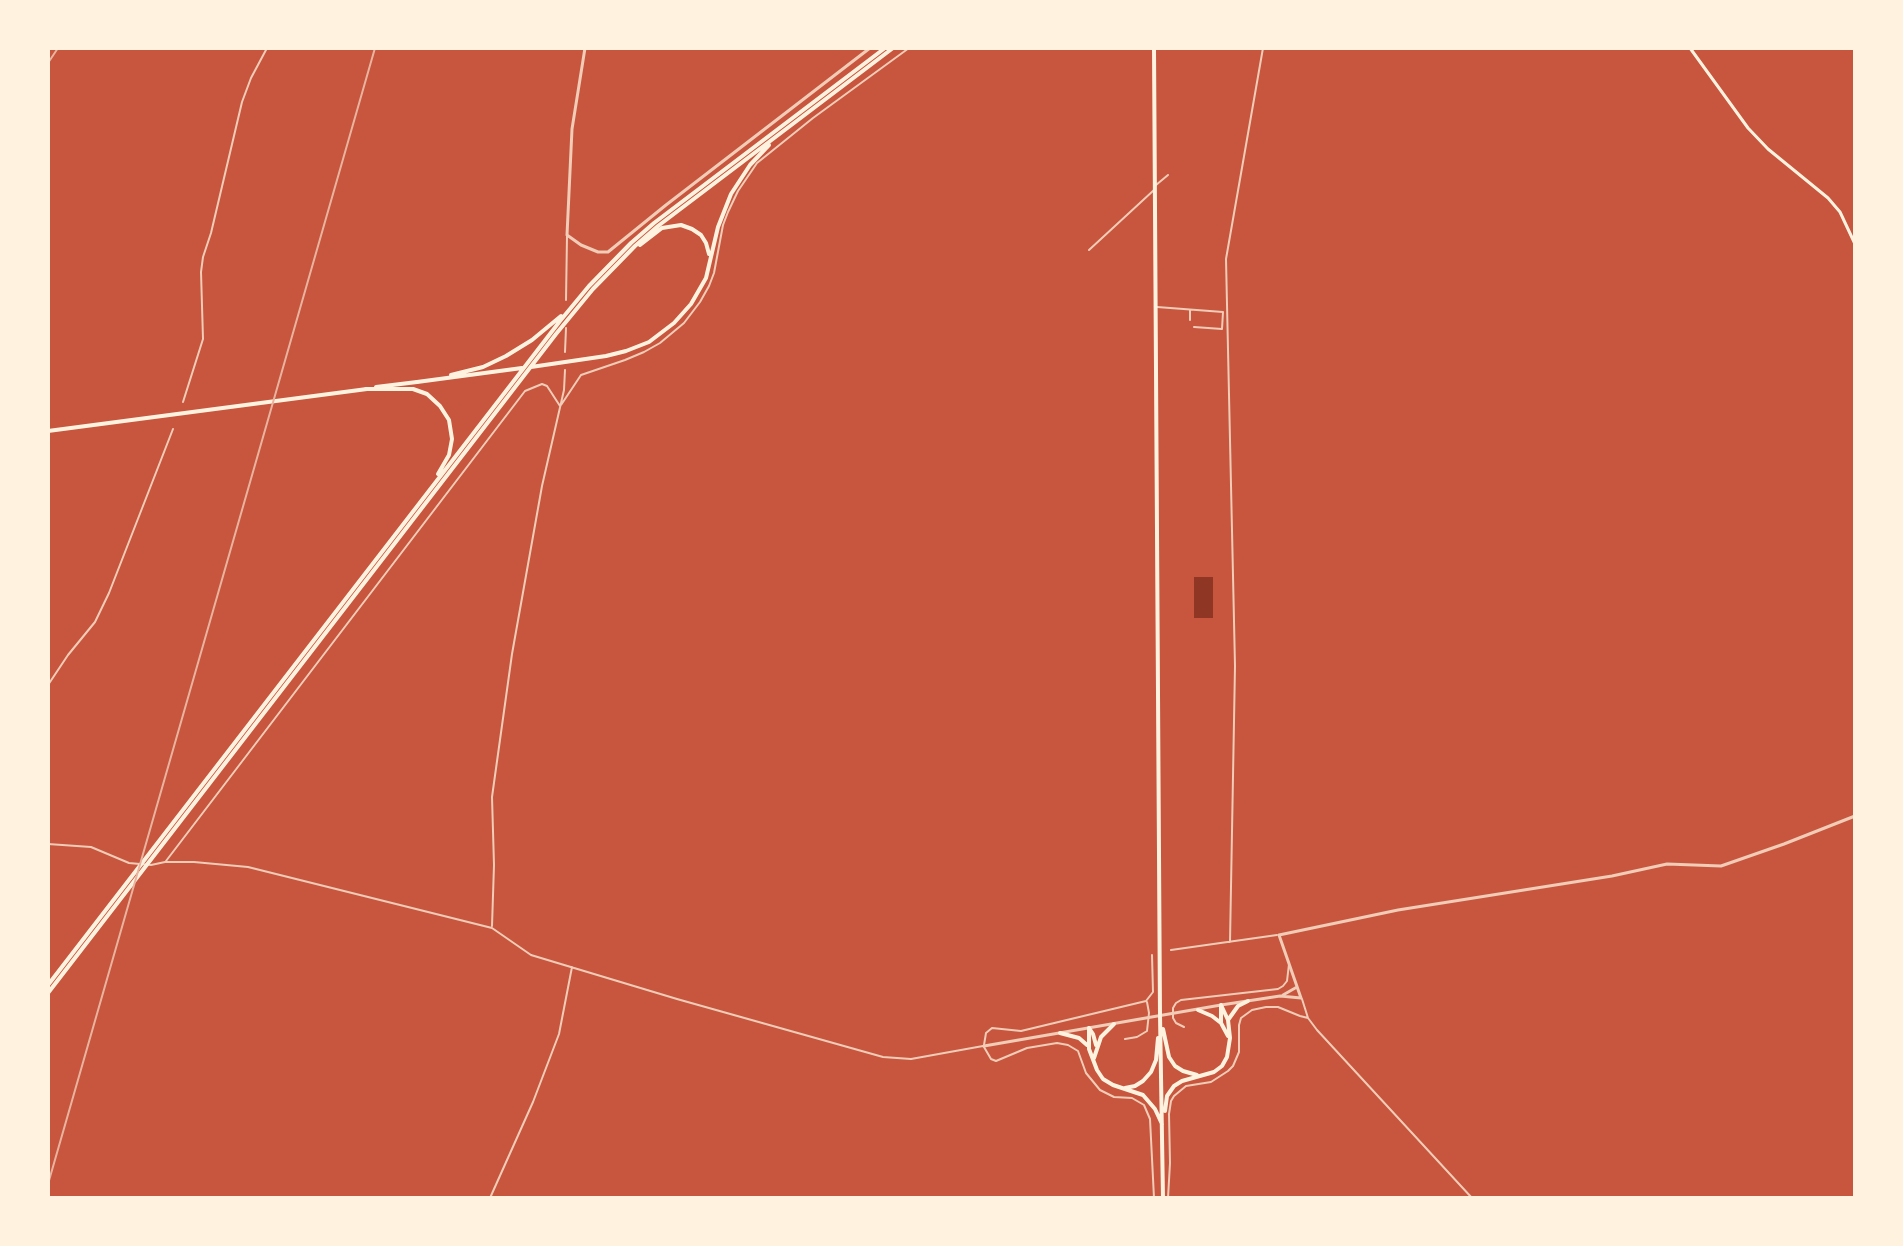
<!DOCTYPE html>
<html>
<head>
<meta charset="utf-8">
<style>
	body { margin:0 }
	#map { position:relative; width:1903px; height:1246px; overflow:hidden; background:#c8553d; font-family:Karla,sans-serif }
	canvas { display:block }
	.frame { position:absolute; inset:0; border:50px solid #fff3e0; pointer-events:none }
</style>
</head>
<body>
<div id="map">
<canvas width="1903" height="1246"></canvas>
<div class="frame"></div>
</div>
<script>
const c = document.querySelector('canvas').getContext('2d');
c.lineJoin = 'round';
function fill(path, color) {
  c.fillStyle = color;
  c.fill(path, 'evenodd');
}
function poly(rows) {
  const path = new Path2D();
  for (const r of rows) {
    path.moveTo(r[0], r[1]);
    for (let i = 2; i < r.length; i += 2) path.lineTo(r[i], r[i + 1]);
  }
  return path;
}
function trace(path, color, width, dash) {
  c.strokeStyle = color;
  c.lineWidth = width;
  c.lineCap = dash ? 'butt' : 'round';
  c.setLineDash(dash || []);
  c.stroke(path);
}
fill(poly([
	[1194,577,1213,577,1213,618,1194,618]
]), '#8f3625');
trace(poly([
	[1156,185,1168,175],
	[1089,250,1154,190],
	[566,300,567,236],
	[1157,307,1223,312,1222,329,1194,327],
	[1190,320,1190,310],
	[565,352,566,328],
	[183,402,203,339,201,272,203,257,211,233,242,102,251,78,267,48],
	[561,405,581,375,625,360,644,352,660,343,684,323,700,302,709,286,714,273,723,225,728,212,738,191,757,163,813,118,909,48],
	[48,685,68,655,95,622,109,593,173,429],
	[48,844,91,847,129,863,151,865,165,862,194,862,248,867,492,928,531,955,677,999,883,1057,911,1059,983,1046],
	[166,861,525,391,542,384,547,386,560,406],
	[492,926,494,865,492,797,512,654,542,486,564,390,565,370],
	[1230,942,1235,666,1226,259,1263,48],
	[1171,950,1277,935],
	[1302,999,1308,1018,1317,1030,1472,1198],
	[1184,1027,1176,1023,1173,1018,1173,1008,1176,1003,1181,1000,1278,989,1283,986,1287,981,1289,964],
	[1125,1039,1137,1037,1147,1031,1149,1013,1147,1002],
	[984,1045,986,1033,992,1028,1021,1031,1146,1001,1153,992,1152,955],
	[984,1047,991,1059,996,1061,1027,1048,1057,1043,1068,1045,1078,1051,1086,1073,1100,1090,1114,1097,1132,1098,1144,1105,1150,1119,1154,1198],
	[490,1198,533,1102,559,1034,572,967],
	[1168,1198,1170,1163,1169,1114,1171,1101,1174,1096,1186,1086,1211,1082,1228,1071,1233,1066,1239,1052,1239,1025,1241,1018,1252,1010,1266,1007,1278,1007,1300,1016,1308,1018]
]), '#f1ccb7', 2);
trace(poly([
	[585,48,572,129,567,235,581,245,598,252,608,252,666,205,870,48],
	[1283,995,1297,987],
	[984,1046,1221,1005,1280,996,1301,998,1279,935,1398,910,1612,876,1667,864,1721,866,1784,844,1855,816]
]), '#f1ccb7', 3);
trace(poly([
	[1690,48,1748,128,1768,149,1828,198,1840,212,1855,244]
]), '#fff3e0', 3);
trace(poly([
	[1154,48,1160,1015,1163,1198],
	[376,387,417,382],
	[48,431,367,389],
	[1198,1010,1212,1016,1221,1023,1228,1036],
	[1228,1020,1238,1006,1248,1001],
	[1221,1023,1221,1005],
	[1089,1028,1089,1049,1097,1070,1103,1079,1113,1085,1143,1095,1155,1109,1162,1124],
	[1089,1028,1093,1034,1096,1045],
	[1163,1029,1169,1057,1175,1066,1183,1071,1197,1075],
	[1060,1033,1079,1038,1087,1045],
	[1094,1058,1101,1037,1114,1024],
	[1125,1088,1135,1086,1143,1081,1151,1072,1156,1060,1158,1038],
	[1165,1111,1167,1096,1174,1086,1182,1081,1214,1072,1222,1066,1227,1057,1230,1038,1228,1020,1221,1005]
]), '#fff3e0', 4);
trace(poly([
	[640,245,662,228,681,225,692,229,701,235,706,243,709,254],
	[531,367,606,356,626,351,649,342,674,323,691,304,706,278,718,227,731,194,750,165,769,145],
	[451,375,483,367,506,356,532,340,561,316],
	[417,382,522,368],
	[366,389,413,389,427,394,440,406,449,420,452,439,449,455,438,474],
	[48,985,560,321,589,286,631,243,654,223,885,48],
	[48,993,556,334,593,289,635,246,658,226,893,48]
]), '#fff3e0', 4);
trace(poly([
	[48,63,58,48],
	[48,1184,375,48]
]), '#e9b49f', 2);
</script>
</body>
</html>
